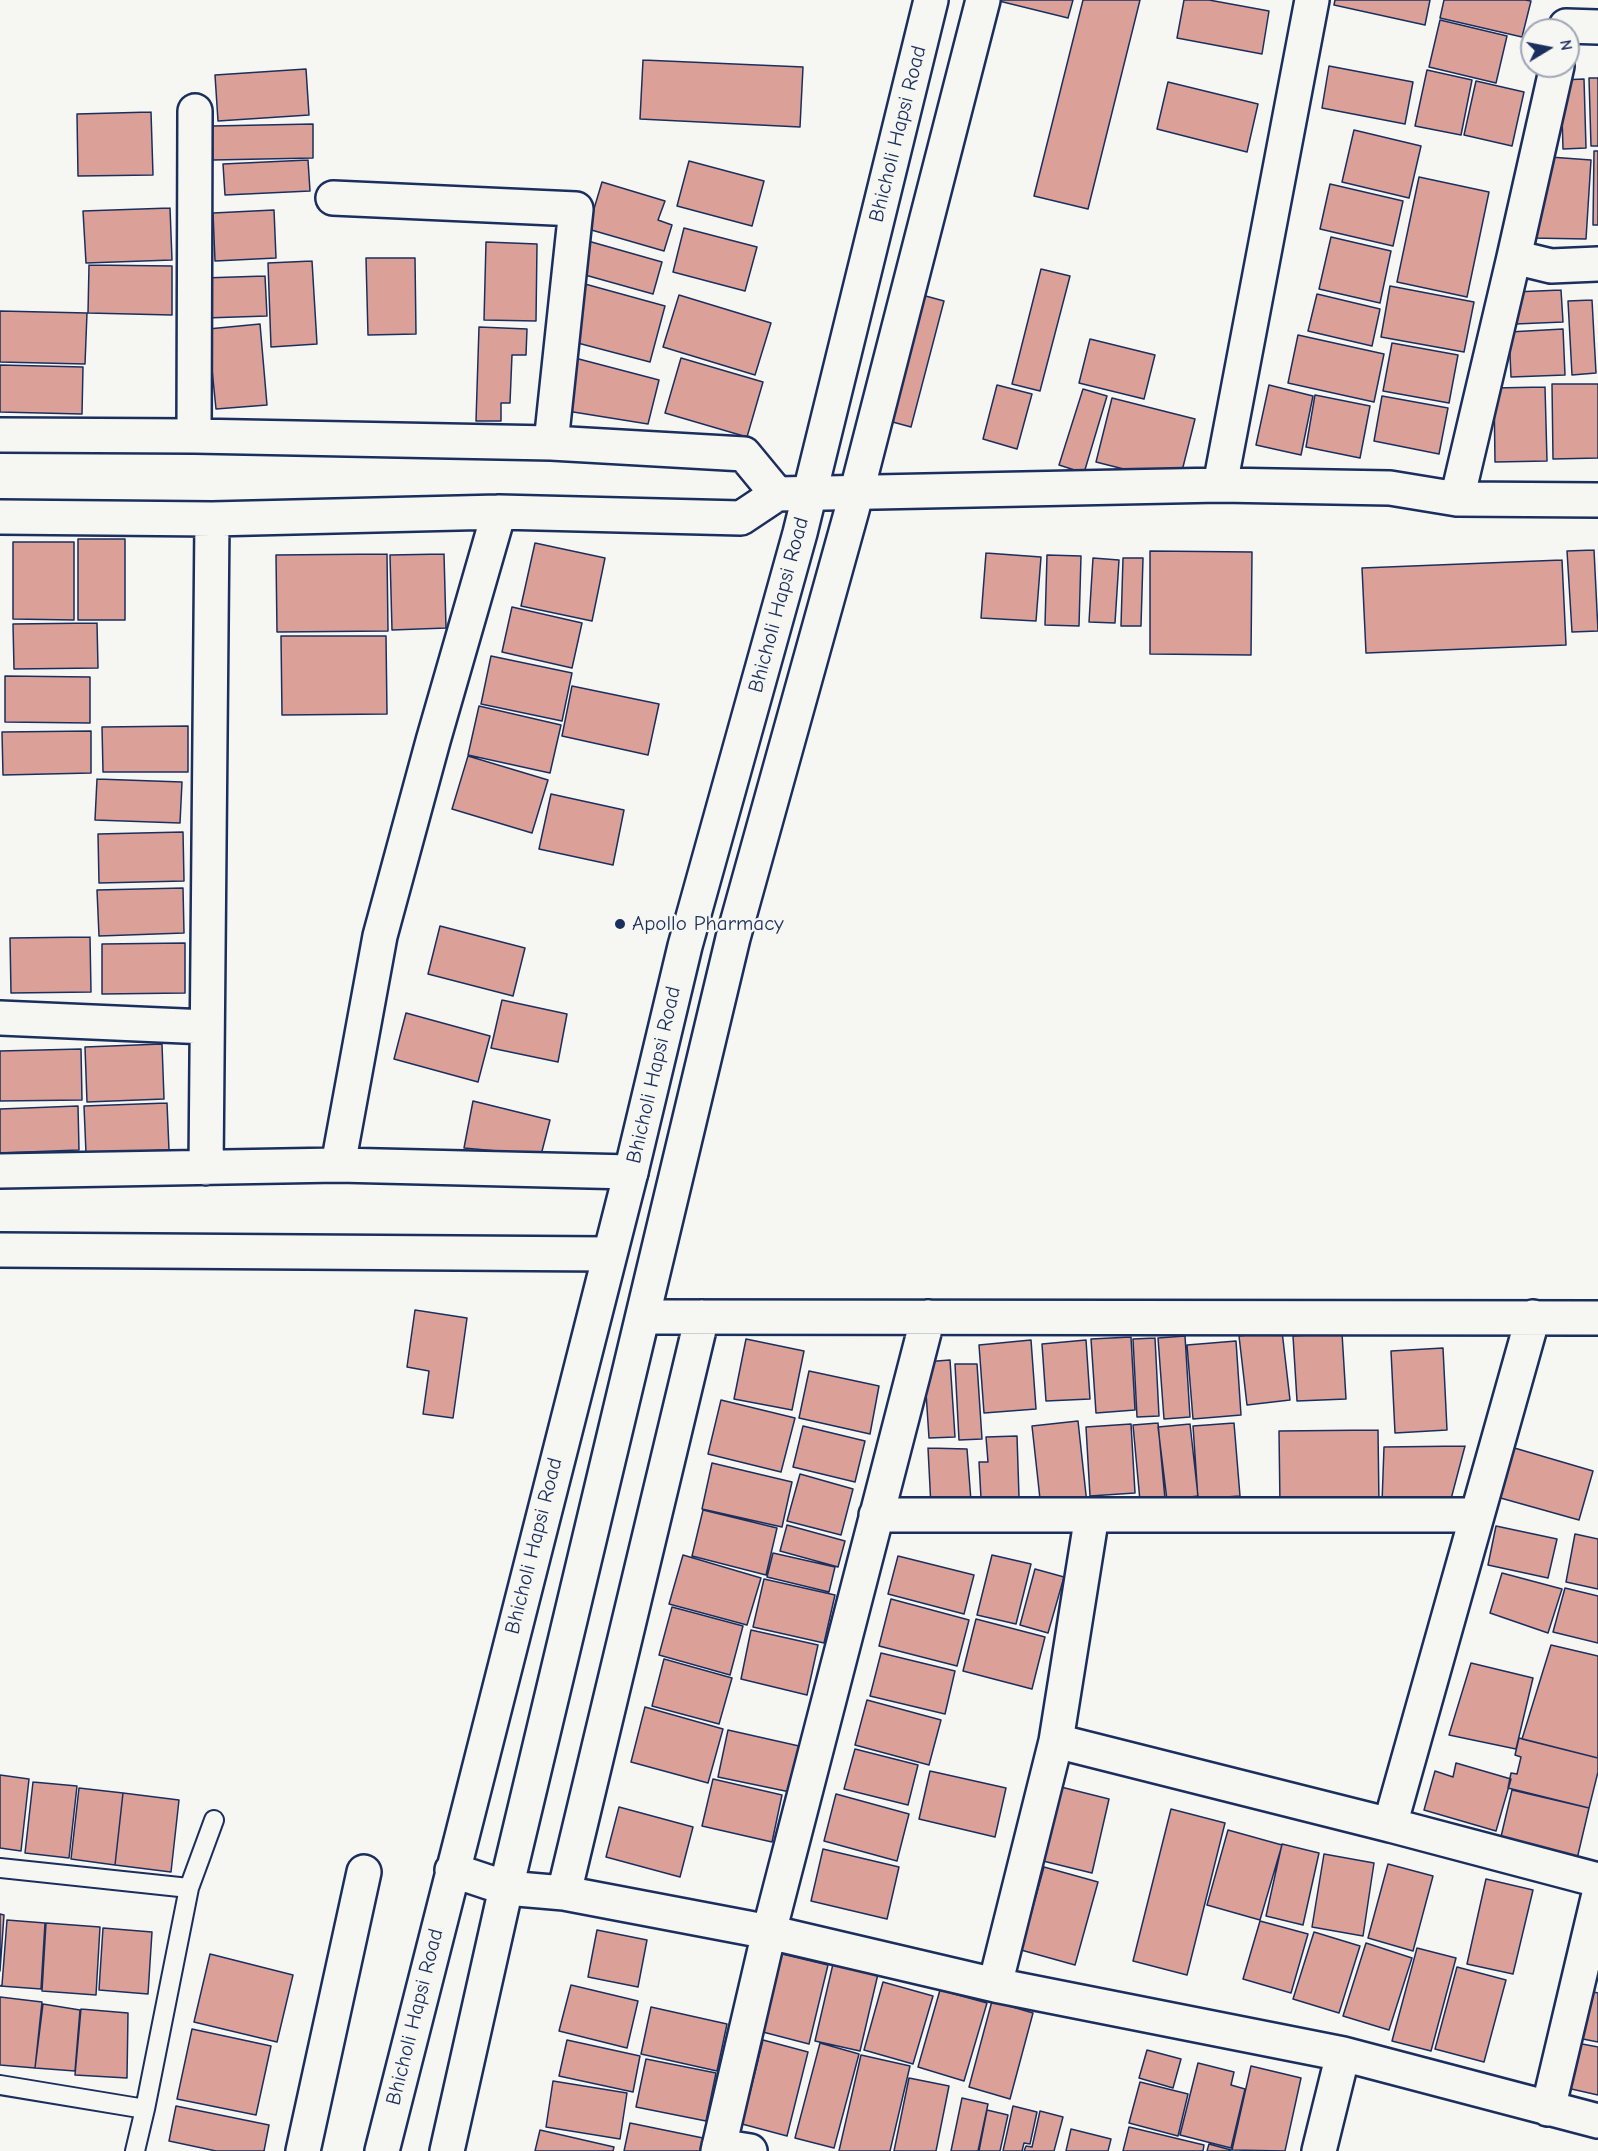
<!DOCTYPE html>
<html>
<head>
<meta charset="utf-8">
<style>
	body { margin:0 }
	#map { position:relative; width:1598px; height:2151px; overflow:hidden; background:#f6f6f2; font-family:"Comic Neue",sans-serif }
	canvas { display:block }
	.north { position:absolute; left:1520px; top:18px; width:60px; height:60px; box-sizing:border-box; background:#f6f6f2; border:2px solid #9ea6b7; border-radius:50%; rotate:80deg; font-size:16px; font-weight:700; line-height:24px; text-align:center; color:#1b2f5e }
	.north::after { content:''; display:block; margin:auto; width:21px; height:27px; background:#1b2f5e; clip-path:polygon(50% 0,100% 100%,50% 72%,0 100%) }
</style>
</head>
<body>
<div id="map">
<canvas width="1598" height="2151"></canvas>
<div class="north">N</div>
</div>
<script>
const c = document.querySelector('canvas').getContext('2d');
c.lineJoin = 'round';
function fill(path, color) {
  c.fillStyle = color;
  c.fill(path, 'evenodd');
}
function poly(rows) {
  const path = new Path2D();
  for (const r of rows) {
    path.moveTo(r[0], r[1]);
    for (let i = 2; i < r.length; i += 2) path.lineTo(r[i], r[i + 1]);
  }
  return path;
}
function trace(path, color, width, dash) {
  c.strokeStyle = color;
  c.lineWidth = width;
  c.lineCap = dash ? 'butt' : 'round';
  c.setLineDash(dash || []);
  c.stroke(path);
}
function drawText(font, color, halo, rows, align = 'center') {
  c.font = font + ' "Comic Neue",sans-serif';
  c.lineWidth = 4.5;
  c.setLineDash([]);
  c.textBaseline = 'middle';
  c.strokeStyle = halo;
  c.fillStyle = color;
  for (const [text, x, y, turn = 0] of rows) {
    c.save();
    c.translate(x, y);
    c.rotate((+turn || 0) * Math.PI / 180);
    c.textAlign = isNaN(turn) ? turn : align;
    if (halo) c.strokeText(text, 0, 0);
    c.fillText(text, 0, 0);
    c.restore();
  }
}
const building = poly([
	[995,0,1073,0,1068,18,995,0],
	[1083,0,1140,0,1088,209,1034,196,1083,0],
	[1184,0,1209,0,1269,11,1262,54,1177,38,1184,0],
	[1335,0,1430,0,1425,25,1334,5,1335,0],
	[1444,0,1525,0,1531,1,1522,37,1440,18,1444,0],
	[1440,20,1507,36,1496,83,1429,67,1440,20],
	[643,60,803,67,800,127,640,119,643,60],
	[1329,66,1413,82,1405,124,1322,108,1329,66],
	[306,69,309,115,218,121,215,75,306,69],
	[1427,70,1472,80,1461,135,1415,126,1427,70],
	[1589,78,1598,78,1598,146,1591,146,1589,78],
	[1584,79,1586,148,1563,149,1561,80,1584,79],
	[1476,81,1524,92,1512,146,1464,135,1476,81],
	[1168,82,1258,104,1247,152,1157,129,1168,82],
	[151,112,153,175,78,176,77,114,151,112],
	[313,124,313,158,213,160,212,126,313,124],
	[1354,130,1421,146,1409,198,1342,182,1354,130],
	[1594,151,1598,151,1598,225,1593,225,1594,151],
	[1550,157,1591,160,1586,239,1531,238,1550,157],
	[308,160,310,191,225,195,223,164,308,160],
	[689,161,764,181,752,226,677,206,689,161],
	[1419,177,1489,192,1467,297,1397,282,1419,177],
	[602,182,665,201,658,220,672,225,664,251,588,229,602,182],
	[1330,184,1403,201,1393,246,1320,229,1330,184],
	[170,208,172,260,86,263,83,211,170,208],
	[274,210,276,258,215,261,213,213,274,210],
	[684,228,757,247,745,291,673,272,684,228],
	[1331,237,1391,251,1380,303,1319,289,1331,237],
	[588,241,662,262,653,294,578,273,588,241],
	[486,242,537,244,536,321,484,320,486,242],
	[366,258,415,258,416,334,368,335,366,258],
	[312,261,317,344,271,347,268,263,312,261],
	[89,265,172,266,172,315,88,313,89,265],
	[1041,269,1070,276,1040,391,1012,384,1041,269],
	[265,276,267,316,205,318,203,278,265,276],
	[585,284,665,306,650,362,570,341,585,284],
	[1390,286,1474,302,1464,352,1381,337,1390,286],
	[1561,290,1563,322,1515,324,1514,292,1561,290],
	[911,292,944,301,911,427,878,418,911,292],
	[1317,294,1380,309,1372,346,1308,331,1317,294],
	[679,295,771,323,755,375,663,347,679,295],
	[1592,300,1596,373,1572,375,1568,301,1592,300],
	[0,311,87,313,85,364,0,362,0,311],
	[260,324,267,405,216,409,208,329,260,324],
	[479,327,527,329,526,355,512,355,510,403,501,403,501,421,476,421,479,327],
	[1563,329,1565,375,1511,377,1509,332,1563,329],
	[1298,335,1384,354,1374,402,1288,383,1298,335],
	[1090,339,1155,355,1144,399,1079,383,1090,339],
	[1392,343,1458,355,1449,403,1383,391,1392,343],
	[575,358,659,380,648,424,567,411,575,358],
	[681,358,763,382,747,437,665,413,681,358],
	[0,365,83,367,82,414,0,412,0,365],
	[1552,384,1598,384,1598,458,1553,459,1552,384],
	[997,385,1032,394,1017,449,983,439,997,385],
	[1269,385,1313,396,1301,455,1256,445,1269,385],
	[1545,387,1547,461,1495,462,1494,388,1545,387],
	[1083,389,1107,396,1084,473,1059,465,1083,389],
	[1315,395,1370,406,1360,458,1306,447,1315,395],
	[1382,396,1448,408,1439,454,1374,441,1382,396],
	[1112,398,1195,419,1179,483,1096,462,1112,398],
	[78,539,125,539,125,620,78,620,78,539],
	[13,542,74,542,74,620,13,619,13,542],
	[535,543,605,558,592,621,521,606,535,543],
	[1594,550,1598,631,1572,632,1567,551,1594,550],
	[1150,551,1252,552,1251,655,1150,654,1150,551],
	[986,553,1041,557,1036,621,981,618,986,553],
	[387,554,388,631,277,632,276,555,387,554],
	[444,554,446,628,392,630,390,555,444,554],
	[1047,555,1081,556,1079,626,1045,625,1047,555],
	[1093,558,1119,560,1115,623,1089,622,1093,558],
	[1123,558,1143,558,1141,626,1121,626,1123,558],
	[1562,560,1566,645,1366,653,1362,568,1562,560],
	[512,607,582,623,572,668,502,652,512,607],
	[97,623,98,668,14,669,13,624,97,623],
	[281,636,386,636,387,714,282,715,281,636],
	[491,656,572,673,562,721,481,704,491,656],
	[5,676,90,677,90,723,5,722,5,676],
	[572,686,659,704,648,755,562,736,572,686],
	[479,706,561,725,550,773,468,755,479,706],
	[188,726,188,772,103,772,102,727,188,726],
	[91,731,91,773,3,775,2,732,91,731],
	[468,756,548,780,532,833,452,809,468,756],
	[97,779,182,782,180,823,95,820,97,779],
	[551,794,624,810,613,865,539,849,551,794],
	[183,832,184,881,99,883,98,834,183,832],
	[183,888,184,933,99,936,97,890,183,888],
	[440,926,525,948,513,996,428,974,440,926],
	[90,937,91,992,11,993,10,938,90,937],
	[185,943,185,993,102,994,102,944,185,943],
	[502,1000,567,1014,558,1062,491,1048,502,1000],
	[406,1013,490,1036,478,1082,394,1059,406,1013],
	[162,1044,164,1099,87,1102,85,1047,162,1044],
	[81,1049,82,1100,0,1101,0,1051,81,1049],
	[473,1101,550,1120,541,1155,464,1148,473,1101],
	[167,1103,169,1150,86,1153,84,1106,167,1103],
	[78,1106,79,1150,0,1153,0,1109,78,1106],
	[415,1310,467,1318,453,1418,423,1414,429,1371,407,1367,415,1310],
	[1282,1331,1290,1400,1247,1405,1239,1336,1282,1331],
	[1342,1333,1346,1399,1297,1401,1293,1336,1342,1333],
	[1185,1336,1190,1417,1164,1419,1158,1338,1185,1336],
	[1131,1337,1135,1410,1096,1413,1091,1339,1131,1337],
	[1155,1338,1159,1416,1137,1417,1133,1339,1155,1338],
	[746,1339,804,1351,792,1410,734,1399,746,1339],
	[1031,1340,1036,1409,984,1413,979,1345,1031,1340],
	[1086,1340,1090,1399,1046,1401,1042,1344,1086,1340],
	[1236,1341,1241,1415,1193,1419,1187,1345,1236,1341],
	[1443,1348,1447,1430,1395,1433,1391,1351,1443,1348],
	[950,1360,955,1437,929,1438,924,1362,950,1360],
	[955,1364,977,1364,982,1439,959,1440,955,1364],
	[809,1371,879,1386,870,1434,799,1418,809,1371],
	[721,1400,795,1418,781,1472,708,1454,721,1400],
	[1078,1421,1087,1504,1041,1508,1032,1426,1078,1421],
	[1158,1423,1165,1499,1140,1501,1133,1425,1158,1423],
	[1234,1423,1240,1496,1198,1499,1193,1426,1234,1423],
	[1131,1424,1135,1493,1090,1496,1086,1427,1131,1424],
	[1190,1424,1198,1496,1167,1500,1158,1427,1190,1424],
	[803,1426,865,1441,855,1482,793,1467,803,1426],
	[1378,1430,1379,1506,1280,1506,1279,1431,1378,1430],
	[1017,1436,1019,1497,981,1498,979,1462,988,1462,986,1437,1017,1436],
	[1465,1446,1451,1499,1382,1503,1384,1447,1465,1446],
	[1511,1447,1593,1471,1579,1520,1497,1497,1511,1447],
	[928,1448,967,1449,971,1501,931,1507,928,1448],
	[712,1463,792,1482,782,1527,702,1509,712,1463],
	[800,1474,853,1489,841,1535,787,1521,800,1474],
	[703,1510,777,1528,766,1575,692,1556,703,1510],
	[787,1525,845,1541,838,1567,780,1551,787,1525],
	[1496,1526,1557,1539,1548,1578,1488,1565,1496,1526],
	[1575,1534,1598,1539,1598,1589,1566,1582,1575,1534],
	[773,1553,835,1567,829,1592,767,1577,773,1553],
	[683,1555,761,1578,747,1625,669,1604,683,1555],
	[992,1555,1031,1564,1016,1624,977,1615,992,1555],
	[898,1556,974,1575,964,1614,888,1594,898,1556],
	[1035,1569,1064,1577,1048,1633,1020,1625,1035,1569],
	[1502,1573,1562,1589,1548,1633,1490,1613,1502,1573],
	[764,1579,835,1595,824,1643,753,1627,764,1579],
	[1565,1588,1598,1596,1598,1643,1553,1632,1565,1588],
	[891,1599,969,1620,957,1666,879,1646,891,1599],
	[672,1607,743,1626,730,1675,659,1655,672,1607],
	[976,1619,1045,1637,1032,1689,963,1671,976,1619],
	[751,1630,818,1645,807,1695,741,1679,751,1630],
	[1551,1645,1598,1656,1598,1758,1522,1739,1551,1645],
	[881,1653,955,1671,945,1714,870,1696,881,1653],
	[664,1659,732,1678,719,1724,652,1706,664,1659],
	[1471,1663,1533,1678,1516,1749,1449,1735,1471,1663],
	[867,1700,941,1720,929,1765,855,1745,867,1700],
	[645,1707,723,1729,708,1783,631,1762,645,1707],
	[728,1730,799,1746,790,1792,718,1777,728,1730],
	[1519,1738,1598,1758,1598,1772,1589,1808,1508,1788,1511,1773,1517,1774,1521,1757,1515,1755,1519,1738],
	[855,1749,918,1765,908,1805,844,1789,855,1749],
	[1456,1763,1511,1779,1496,1831,1424,1810,1435,1771,1453,1777,1456,1763],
	[930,1771,1006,1788,995,1837,919,1819,930,1771],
	[0,1775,29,1779,21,1851,0,1848,0,1775],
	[713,1779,782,1795,772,1842,702,1826,713,1779],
	[33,1782,77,1786,69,1858,25,1853,33,1782],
	[1061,1787,1109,1799,1092,1873,1043,1861,1061,1787],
	[79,1788,123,1793,115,1865,71,1859,79,1788],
	[1512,1790,1589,1808,1577,1859,1500,1841,1512,1790],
	[123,1793,179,1800,171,1872,115,1865,123,1793],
	[836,1794,909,1814,897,1861,824,1841,836,1794],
	[619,1807,693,1827,680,1877,606,1857,619,1807],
	[1171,1809,1225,1823,1187,1975,1133,1961,1171,1809],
	[1228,1830,1282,1845,1260,1920,1207,1905,1228,1830],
	[1282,1844,1319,1853,1303,1925,1266,1916,1282,1844],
	[823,1849,899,1867,887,1919,811,1901,823,1849],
	[1324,1854,1374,1863,1363,1936,1312,1927,1324,1854],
	[1388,1864,1433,1876,1413,1951,1368,1938,1388,1864],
	[1044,1867,1098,1882,1075,1965,1021,1950,1044,1867],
	[1486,1879,1533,1890,1513,1974,1467,1964,1486,1879],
	[0,1914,4,1915,0,1971,0,1914],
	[7,1920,45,1923,41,1989,0,1986,2,1985,7,1920],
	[1260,1921,1308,1934,1291,1993,1243,1979,1260,1921],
	[46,1923,100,1927,96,1995,42,1991,46,1923],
	[103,1928,152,1932,148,1994,99,1990,103,1928],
	[597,1930,647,1940,638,1987,588,1977,597,1930],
	[1314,1932,1360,1946,1339,2013,1293,1999,1314,1932],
	[1366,1943,1412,1958,1389,2030,1343,2016,1366,1943],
	[1417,1948,1456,1958,1431,2051,1392,2041,1417,1948],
	[778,1953,828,1965,809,2044,759,2031,778,1953],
	[210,1954,293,1975,277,2042,194,2022,210,1954],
	[833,1964,878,1974,860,2051,815,2041,833,1964],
	[1457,1967,1506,1980,1484,2062,1435,2049,1457,1967],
	[883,1982,933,1996,913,2064,864,2050,883,1982],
	[571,1985,638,2001,627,2048,559,2031,571,1985],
	[940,1990,987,2003,964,2081,918,2067,940,1990],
	[1585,1990,1598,1993,1598,2042,1573,2037,1585,1990],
	[0,1997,42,2002,35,2068,0,2065,0,1997],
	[992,2001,1033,2013,1010,2099,969,2087,992,2001],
	[43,2004,80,2010,75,2071,35,2068,43,2004],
	[651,2007,727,2024,717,2071,641,2054,651,2007],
	[81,2009,128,2013,127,2078,75,2075,81,2009],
	[192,2029,271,2046,256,2115,177,2099,192,2029],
	[567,2040,640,2056,633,2092,559,2076,567,2040],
	[763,2040,808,2052,787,2136,742,2124,763,2040],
	[820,2043,859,2054,834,2148,795,2138,820,2043],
	[1577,2043,1598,2047,1598,2095,1567,2088,1577,2043],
	[1147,2050,1181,2059,1173,2088,1139,2078,1147,2050],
	[861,2055,910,2066,890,2151,839,2151,861,2055],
	[646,2059,716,2073,706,2121,636,2107,646,2059],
	[1198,2063,1234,2072,1231,2085,1245,2089,1231,2148,1180,2135,1198,2063],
	[1251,2066,1301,2078,1285,2151,1232,2150,1251,2066],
	[909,2078,949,2086,936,2151,894,2151,909,2078],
	[553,2081,627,2093,620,2139,546,2127,553,2081],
	[1140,2082,1188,2094,1178,2136,1129,2123,1140,2082],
	[962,2098,988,2104,978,2151,951,2151,962,2098],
	[176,2106,269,2125,264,2151,216,2151,169,2141,176,2106],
	[1013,2106,1037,2112,1030,2144,1024,2143,1022,2151,1003,2151,1013,2106],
	[987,2110,1008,2115,1000,2151,979,2151,987,2110],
	[1040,2111,1063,2117,1054,2151,1024,2151,1026,2146,1032,2147,1040,2111],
	[630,2123,703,2138,701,2151,624,2151,630,2123],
	[1129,2127,1204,2145,1203,2151,1123,2151,1129,2127],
	[1071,2129,1111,2139,1108,2151,1066,2151,1071,2129],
	[540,2130,614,2147,613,2151,535,2151,540,2130],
	[1209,2144,1231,2150,1230,2151,1207,2151,1209,2144]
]);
fill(building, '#dba199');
trace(building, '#1b2f5e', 1.5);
const lane = poly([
	[0,1868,189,1888,145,2109,0,2085],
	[189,1888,214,1820],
	[135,2151,145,2109]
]);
const street = poly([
	[1566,26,1598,27],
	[333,198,576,209,551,443],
	[1514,257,1557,66],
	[0,435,194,436,551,443,744,454,777,494],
	[194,436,195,111],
	[1220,485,1312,0],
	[1457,499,1514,257,1551,266,1598,264],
	[0,517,212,519,499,512,741,518,777,494,1220,485,1390,488,1457,499,1598,500],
	[0,1018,207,1027],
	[338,1165,380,936,433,741,499,512],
	[206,1168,212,519],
	[0,1171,338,1165,631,1172],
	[0,1250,609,1254],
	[644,1317,1598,1318],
	[1533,1317,1390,1825,1598,1880],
	[876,1515,1477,1515],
	[1056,1741,1390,1825],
	[506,1888,564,1893,769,1932,995,1985,1343,2054,1598,2121],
	[564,1893,702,1317],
	[995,1985,1056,1741,1092,1515],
	[1548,2109,1598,1898],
	[719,2146,750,2151],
	[303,2151,364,1872],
	[718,2151,769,1932,928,1317],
	[1319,2151,1343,2054]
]);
const secondary = poly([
	[452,1870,506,1888],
	[382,2151,631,1172,685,946,800,533,931,0],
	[447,2151,506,1888,733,938,852,510,983,0]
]);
trace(lane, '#1b2f5e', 22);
trace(street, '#1b2f5e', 38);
trace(secondary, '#1b2f5e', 38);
trace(lane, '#f6f6f2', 18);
trace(street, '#f6f6f2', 33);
trace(secondary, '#f6f6f2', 33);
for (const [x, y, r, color] of [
	[620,924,6,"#1b2f5e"]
]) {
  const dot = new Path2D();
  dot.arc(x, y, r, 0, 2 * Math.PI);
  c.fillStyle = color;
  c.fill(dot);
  trace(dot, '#f6f6f2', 2);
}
drawText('21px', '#1b2f5e', '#f6f6f2', [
	["Bhicholi Hapsi Road",898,134,-76],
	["Bhicholi Hapsi Road",779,605,-75],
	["Bhicholi Hapsi Road",654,1075,-77],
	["Bhicholi Hapsi Road",534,1546,-76],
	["Bhicholi Hapsi Road",415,2017,-76]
]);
drawText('21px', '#1b2f5e', '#f6f6f2', [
	["Apollo Pharmacy",632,924]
], 'left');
</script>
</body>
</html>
